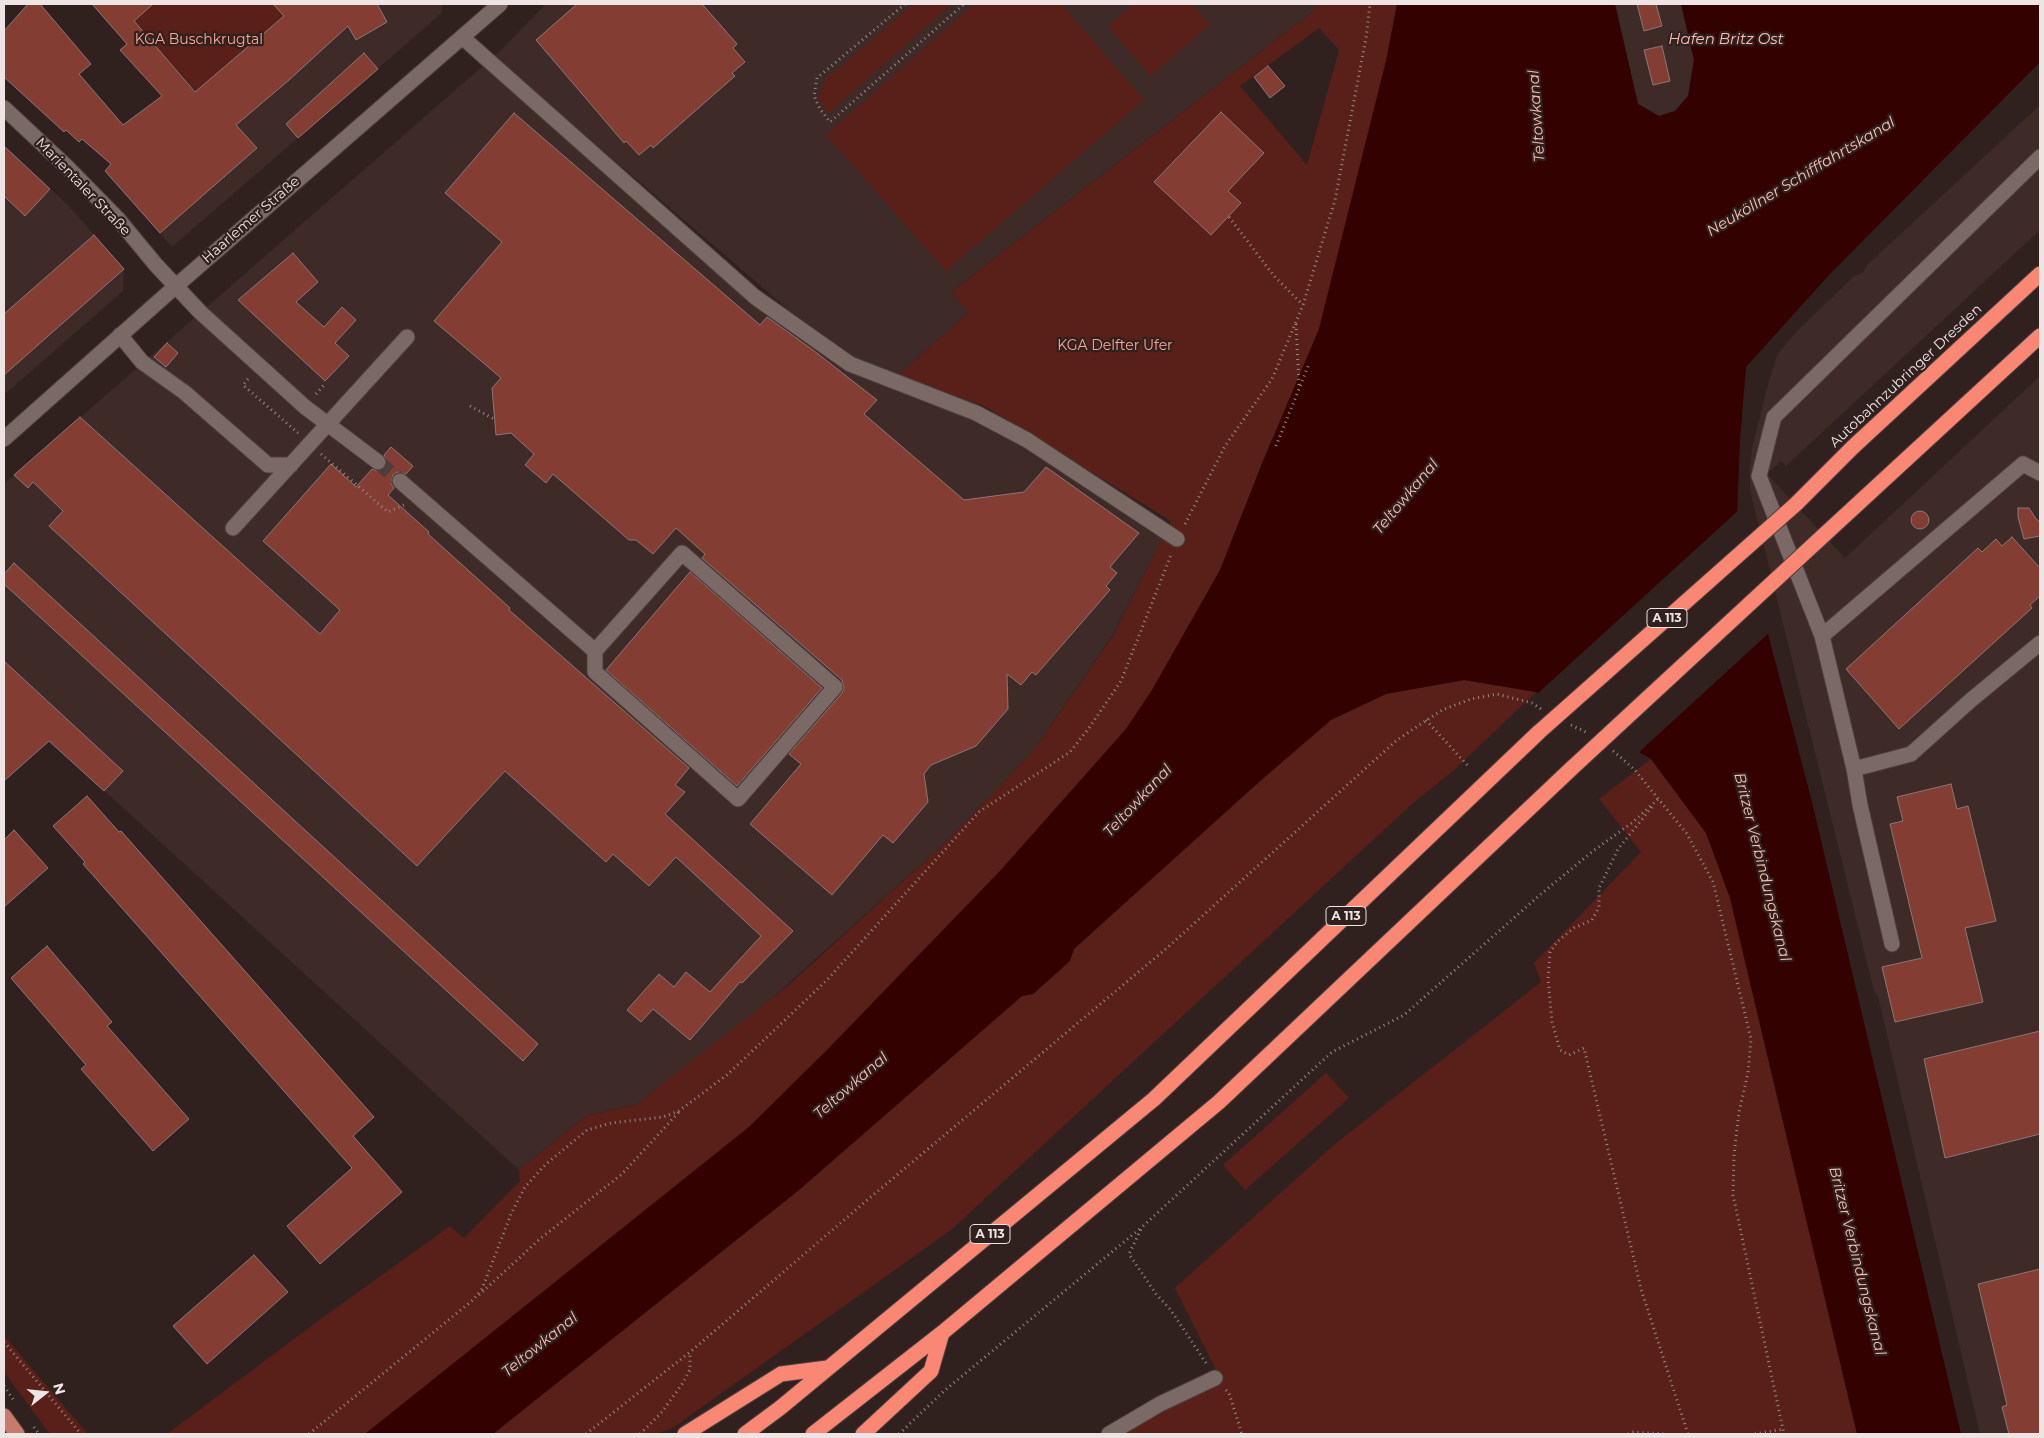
<!DOCTYPE html>
<html>
<head>
<meta charset="utf-8">
<style>
	body { margin:0 }
	#map { position:relative; width:2044px; height:1438px; overflow:hidden; background:#30211f; font-family:Montserrat,sans-serif }
	canvas { display:block }
	.frame { position:absolute; inset:0; border:5px solid #eee4e3; pointer-events:none }
	.north { position:absolute; left:20px; top:1368px; width:50px; height:50px; -webkit-text-stroke:4px #30211f; paint-order:stroke; rotate:74deg; font-size:14px; font-weight:700; line-height:20px; text-align:center; color:#eee4e3 }
	.north::after { content:''; display:block; margin:auto; width:18px; height:22px; background:#eee4e3; clip-path:polygon(50% 0,100% 100%,50% 72%,0 100%) }
</style>
</head>
<body>
<div id="map">
<canvas width="2044" height="1438"></canvas>
<div class="frame"></div>
<div class="north">N</div>
</div>
<script>
const c = document.querySelector('canvas').getContext('2d');
c.lineJoin = 'round';
function fill(path, color) {
  c.fillStyle = color;
  c.fill(path, 'evenodd');
}
function poly(rows) {
  const path = new Path2D();
  for (const r of rows) {
    if (r.length === 3) {
      path.moveTo(r[0] + r[2], r[1]);
      path.arc(r[0], r[1], r[2], 0, 2 * Math.PI);
      continue;
    }
    path.moveTo(r[0], r[1]);
    for (let i = 2; i < r.length; i += 2) path.lineTo(r[i], r[i + 1]);
  }
  return path;
}
function trace(path, color, width, dash) {
  c.strokeStyle = color;
  c.lineWidth = width;
  c.lineCap = dash ? 'butt' : 'round';
  c.setLineDash(dash || []);
  c.stroke(path);
}
function drawText(font, color, halo, rows, align = 'center') {
  c.font = font + ' Montserrat,sans-serif';
  c.lineWidth = 4.5;
  c.setLineDash([]);
  c.textBaseline = 'middle';
  c.strokeStyle = halo;
  c.fillStyle = color;
  for (const [text, x, y, turn = 0] of rows) {
    c.save();
    c.translate(x, y);
    c.rotate((+turn || 0) * Math.PI / 180);
    c.textAlign = isNaN(turn) ? turn : align;
    if (halo) c.strokeText(text, 0, 0);
    c.fillText(text, 0, 0);
    c.restore();
  }
}
fill(poly([
	[298,4,442,4,442,13,172,247,105,171],
	[546,4,1316,4,1312,12,951,292,970,312,898,375,866,365,790,311,494,57],
	[1615,4,1681,4,1694,60,1688,96,1675,111,1659,116,1638,104],
	[484,65,848,368,896,391,935,403,1026,445,1163,537,1112,636,1031,754,945,843,741,1026,637,1104,586,1116,519,1170,4,699,4,484],
	[2040,105,2040,230,1786,466,1781,461,1767,474,1845,558,2040,376,2040,1434,1980,1434,1878,996,1874,991,1750,490,1750,467,1752,448,1768,384,1777,355,1797,331,1853,277,1863,272,1867,265],
	[4,146,68,205,124,269,123,291,4,395]
]), '#3e2a26');
fill(poly([
	[119,4,298,4,196,92],
	[914,4,952,4,828,114,818,98,825,80],
	[974,4,1061,4,1144,100,946,271,826,135],
	[1134,4,1192,4,1210,25,1150,76,1108,26],
	[1316,4,1397,4,1386,61,1319,329,1263,461,1220,570,1152,690,1126,729,1000,871,828,1049,749,1127,365,1434,167,1434,318,1321,450,1226,464,1238,520,1181,519,1170,586,1116,637,1104,791,983,945,843,1031,754,1112,637,1171,521,984,406,898,375,969,312,951,292,1312,12],
	[1319,28,1339,50,1307,165,1240,86],
	[1464,680,1536,692,1453,771,1412,804,951,1230,671,1429,654,1434,493,1434,799,1190,1022,996,1033,994,1070,961,1074,949,1259,782,1331,720,1386,694],
	[1651,759,1706,833,1730,898,1857,1434,1109,1434,1218,1374,1175,1288,1335,1144,1541,982,1534,963,1641,852,1599,799],
	[1326,1073,1349,1098,1245,1190,1223,1165],
	[4,1335,28,1364,88,1434,50,1434,4,1372]
]), '#582018');
fill(poly([
	[1397,4,1615,4,1638,104,1659,116,1675,111,1688,96,1694,60,1681,4,2040,4,2040,62,1829,275,1746,367,1740,440,1737,515,1812,802,1961,1434,1857,1434,1730,898,1706,833,1651,759,1536,692,1464,680,1386,694,1331,720,1259,782,1074,949,1070,961,1033,994,1022,996,799,1190,493,1434,365,1434,749,1127,828,1049,1000,871,1126,729,1152,690,1220,570,1263,461,1319,329,1386,61]
]), '#330200');
fill(poly([
	[1740,509,1740,514,1770,632,1637,754,1536,695]
]), '#30211f');
const building = poly([
	[28,4,40,4,91,64,79,74,123,125,162,96,120,50,127,44,92,4,153,4,134,21,195,92,284,16,273,4,377,4,387,22,356,40,348,26,289,80,236,125,257,148,160,233,105,171,111,164,82,139,79,142,66,130,64,132,4,77,4,31,28,4],
	[577,4,702,4,737,44,733,48,745,62,732,73,735,76,653,148,651,145,639,155,626,141,624,143,536,40,577,4],
	[1637,4,1656,4,1662,26,1644,31,1637,4],
	[1662,46,1670,81,1653,85,1644,50,1662,46],
	[364,53,378,69,298,138,286,124,364,53],
	[1268,66,1285,86,1270,98,1254,77,1268,66],
	[1221,112,1264,153,1228,191,1241,203,1211,235,1154,182,1221,112],
	[514,113,760,325,767,317,813,350,877,400,864,414,964,500,1024,492,1046,467,1139,533,1110,567,1117,573,1106,586,1110,590,1036,675,1032,672,1021,685,1007,674,1008,709,976,746,931,765,924,774,928,802,893,843,883,835,832,895,750,824,801,764,789,754,842,693,844,688,842,680,702,558,705,554,676,528,653,554,636,540,629,540,553,474,546,483,525,465,534,454,511,433,496,435,492,388,501,378,434,321,502,242,445,193,514,113],
	[4,146,50,189,25,216,4,196,4,146],
	[94,235,124,269,4,375,4,314,94,235],
	[293,253,318,282,296,302,324,327,342,307,356,320,335,343,349,356,325,381,238,300,293,253],
	[167,343,178,353,166,367,154,357,167,343],
	[80,417,320,634,340,610,263,541,331,464,356,487,372,469,377,471,385,468,387,463,384,455,391,447,413,466,406,474,397,472,393,475,391,484,394,488,388,495,429,532,428,534,510,608,509,610,689,768,675,785,685,792,665,814,793,931,742,983,740,982,690,1040,653,1009,641,1022,627,1010,659,974,674,987,686,972,710,992,761,936,676,857,649,886,613,854,606,862,505,771,417,866,49,526,63,511,33,482,28,488,14,475,80,417],
	[2018,508,2029,508,2036,519,2040,522,2040,536,2024,539,2018,517,2018,508],
	[1920,520,9],
	[2012,537,2040,568,2040,596,2030,605,2032,608,1899,729,1846,669,1978,548,1982,552,1996,539,2002,546,2012,537],
	[14,563,538,1044,523,1061,4,584,4,574,14,563],
	[690,572,822,688,737,786,606,670,690,572],
	[4,661,123,771,104,791,49,741,4,781,4,661],
	[1951,784,1957,809,1968,806,1996,921,1965,928,1983,1002,1895,1022,1882,967,1922,958,1890,824,1903,821,1897,797,1951,784],
	[87,796,119,832,121,831,374,1117,353,1136,402,1192,320,1264,287,1226,352,1168,83,864,85,862,53,826,87,796],
	[14,830,48,868,4,907,4,840,14,830],
	[47,946,112,1022,107,1026,189,1119,153,1151,81,1069,86,1065,11,978,47,946],
	[2040,1031,2040,1134,1945,1158,1924,1059,2040,1031],
	[254,1255,288,1292,207,1364,173,1326,254,1255],
	[2040,1269,2040,1434,2009,1434,2002,1407,2007,1405,1978,1284,2040,1269]
]);
fill(building, '#843d32');
trace(building, '#8a7875', 1);
trace(poly([
	[378,462,400,481]
]), '#4c3e3c', 15, [15, 8]);
const minor = poly([
	[462,37,755,297,850,364,976,413,1027,440,1177,539],
	[4,108,67,167,118,219,156,265,200,312,305,407,378,462],
	[120,335,142,362,184,392,268,465,291,465],
	[4,439,176,286,500,4],
	[400,481,595,651,682,553,835,687,738,799,595,672,595,651],
	[233,528,407,337],
	[1822,636,2023,464,2040,473],
	[1854,769,1911,754,1971,700,2040,643],
	[1892,944,1860,805,1854,769,1822,636,1759,476,1774,417,2040,157],
	[1109,1434,1160,1404,1215,1378]
]);
const major = poly([
	[4,1416,17,1434]
]);
const highway = poly([
	[1796,504,1853,447,2040,274],
	[1824,535,2040,336],
	[685,1434,781,1374,827,1368],
	[745,1434,780,1408,1154,1099,1539,732],
	[813,1434,942,1333,1219,1102,1572,768],
	[863,1434,931,1371,942,1333]
]);
trace(minor, '#4b3f3d', 17);
trace(major, '#4b3f3d', 17);
trace(highway, '#4b3f3d', 17);
trace(poly([
	[905,4,817,78,814,96,820,109,830,122,964,4],
	[1229,217,1274,276,1303,305],
	[1296,324,1299,385],
	[248,379,243,385,298,433],
	[316,394,324,385],
	[470,406,494,419],
	[1276,446,1309,364],
	[321,454,388,512,404,505],
	[1185,524,1225,446,1272,379,1303,305,1335,200,1366,38,1370,4],
	[1426,720,1469,767],
	[1571,725,1586,732],
	[1613,751,1634,769,1687,834,1713,882,1751,1039,1748,1073,1739,1112,1734,1155,1733,1195,1784,1434],
	[1652,807,1618,849,1599,888,1599,907,1592,920,1574,928,1558,941,1550,952,1548,978,1552,1022,1560,1050,1569,1055,1584,1048,1641,1289,1688,1434],
	[479,1295,541,1238,622,1174,679,1112],
	[4,1342,81,1434],
	[1206,1363,1170,1309,1156,1294,1129,1254,1142,1227,1332,1052,1404,1015,1541,894,1593,851,1633,822,1658,799],
	[4,1386,15,1402],
	[1226,1390,1229,1393,1242,1434],
	[34,1427,39,1434],
	[309,1434,473,1300,482,1289,511,1214,525,1187,545,1165,587,1130,611,1123,663,1117,679,1111,728,1074,826,981,979,812,1070,752,1089,728,1121,681,1171,555],
	[586,1434,690,1352,872,1196,1167,948,1397,740,1442,710,1471,699,1497,694,1532,703,1541,709],
	[640,1434,662,1412,682,1384,690,1370,690,1352],
	[899,1434,944,1391,1142,1227],
	[1628,1434,1632,1432,1665,1434],
	[1755,1434,1783,1429]
]), '#978b8a', 3, [1, 4]);
trace(minor, '#7a6965', 15);
trace(major, '#c67b6e', 15);
trace(highway, '#f98774', 15);
const highwayBridge = poly([
	[1539,732,1796,504],
	[1572,768,1824,535]
]);
trace(highwayBridge, '#4b3f3d', 17, []);
trace(highwayBridge, '#f98774', 15);
for (const [x, y, w] of [
	[1667,618,40],
	[1346,916,40],
	[990,1234,40]
]) {
  const box = new Path2D();
  box.roundRect(x - w / 2, y - 9.5, w, 19, 4);
  c.fillStyle = '#30211f';
  c.fill(box);
  trace(box, '#eee4e3', 1);
}
drawText('bold 12px', '#eee4e3', null, [
	["A 113",1667,618],
	["A 113",1346,916],
	["A 113",990,1234]
]);
drawText('14px', '#fba697', '#30211f', [
	["KGA Buschkrugtal",199,40],
	["KGA Delfter Ufer",1115,346]
]);
drawText('14px', '#eee4e3', '#30211f', [
	["Marientaler Straße",83,187,46],
	["Haarlemer Straße",251,220,-41],
	["Autobahnzubringer Dresden",1906,376,-43]
]);
drawText('italic 15px', '#ffbdb1', '#30211f', [
	["Hafen Britz Ost",1726,40],
	["Teltowkanal",1537,116,-94],
	["Neuköllner Schifffahrtskanal",1801,177,-31],
	["Teltowkanal",1406,497,-50],
	["Teltowkanal",1138,801,-47],
	["Britzer Verbindungskanal",1762,867,76],
	["Teltowkanal",851,1086,-41],
	["Britzer Verbindungskanal",1857,1261,76],
	["Teltowkanal",540,1345,-39]
]);
</script>
</body>
</html>
